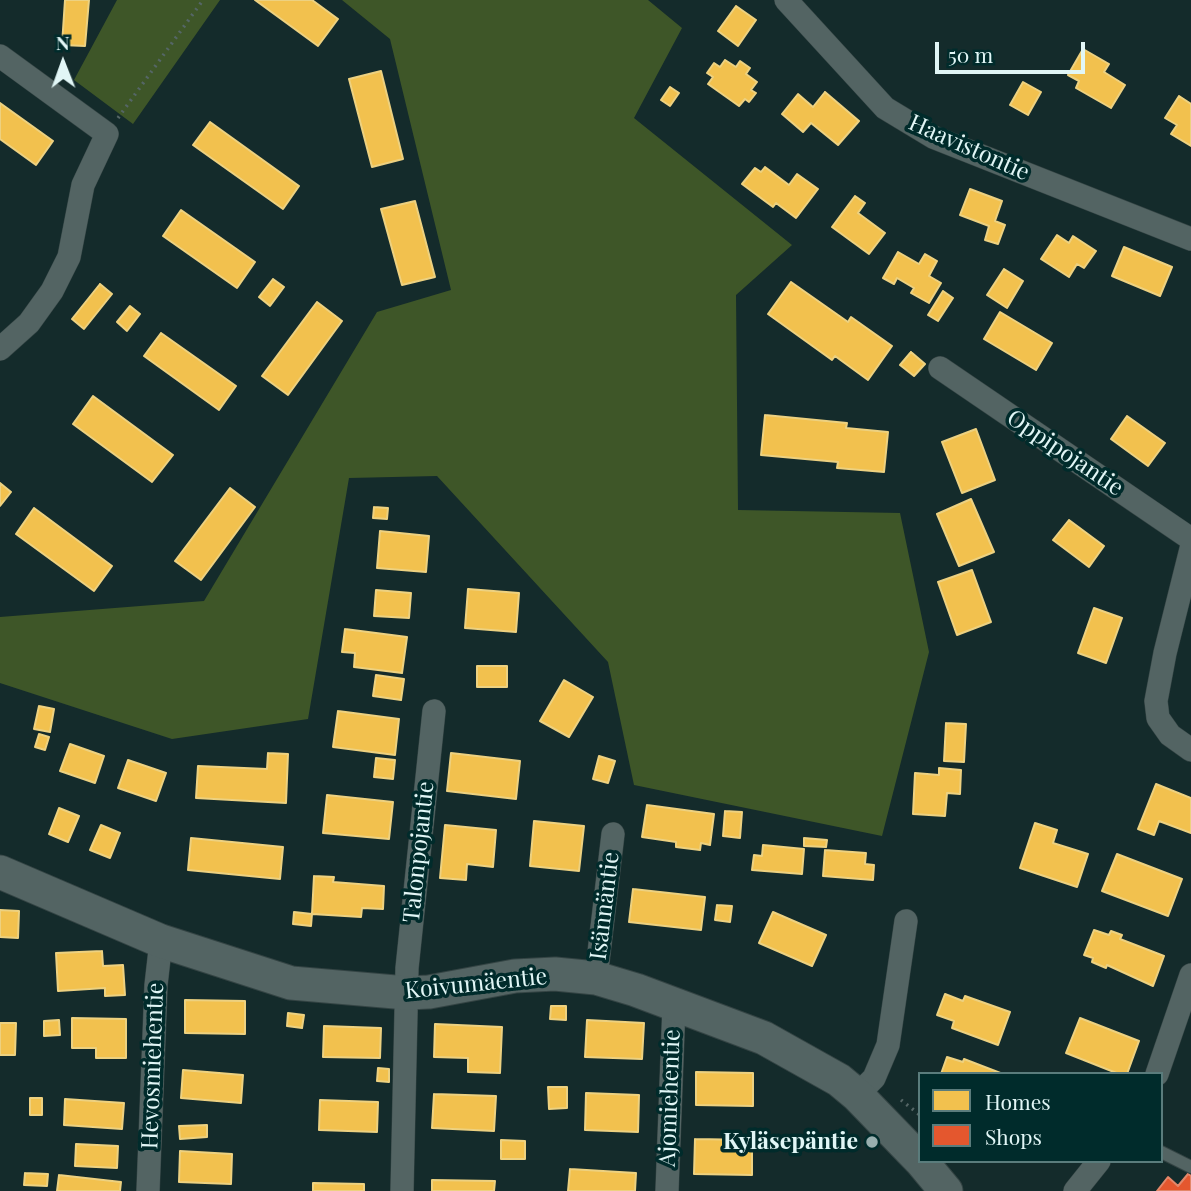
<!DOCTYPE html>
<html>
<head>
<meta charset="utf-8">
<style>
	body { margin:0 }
	#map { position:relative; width:1191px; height:1191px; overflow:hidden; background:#142b2b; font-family:"Playfair Display",serif }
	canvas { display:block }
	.legend { position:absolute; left:918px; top:1072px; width:245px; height:91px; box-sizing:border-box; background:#002b2b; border:2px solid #5a7c7c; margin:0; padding:9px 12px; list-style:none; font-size:21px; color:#e1f6f6 }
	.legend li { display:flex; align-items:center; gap:14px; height:35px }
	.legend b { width:35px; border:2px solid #5a7c7c }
	.north { position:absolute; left:28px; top:28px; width:70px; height:70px; -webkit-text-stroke:5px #002b2b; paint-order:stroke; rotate:359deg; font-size:19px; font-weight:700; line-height:28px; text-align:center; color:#e1f6f6 }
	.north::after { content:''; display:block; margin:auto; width:24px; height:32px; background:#e1f6f6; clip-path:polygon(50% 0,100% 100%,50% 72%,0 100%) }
	.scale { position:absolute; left:935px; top:42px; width:150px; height:32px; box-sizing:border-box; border:4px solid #e1f6f6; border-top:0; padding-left:9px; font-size:21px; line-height:24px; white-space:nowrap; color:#e1f6f6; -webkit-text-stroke:5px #002b2b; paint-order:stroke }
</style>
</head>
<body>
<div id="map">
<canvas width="1191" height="1191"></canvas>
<ul class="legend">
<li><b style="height:19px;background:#f2c14e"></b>Homes</li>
<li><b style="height:19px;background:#e4572e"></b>Shops</li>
</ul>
<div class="north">N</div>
<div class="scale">50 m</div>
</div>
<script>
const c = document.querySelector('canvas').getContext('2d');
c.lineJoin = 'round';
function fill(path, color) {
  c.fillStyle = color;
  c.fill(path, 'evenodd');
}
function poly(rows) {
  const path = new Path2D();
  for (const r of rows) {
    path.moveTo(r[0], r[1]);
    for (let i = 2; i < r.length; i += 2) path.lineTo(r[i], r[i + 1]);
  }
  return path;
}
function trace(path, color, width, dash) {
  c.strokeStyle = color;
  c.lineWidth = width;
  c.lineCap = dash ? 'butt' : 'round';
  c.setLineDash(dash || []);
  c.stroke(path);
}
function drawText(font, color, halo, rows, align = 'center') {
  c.font = font + ' "Playfair Display",serif';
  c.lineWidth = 7;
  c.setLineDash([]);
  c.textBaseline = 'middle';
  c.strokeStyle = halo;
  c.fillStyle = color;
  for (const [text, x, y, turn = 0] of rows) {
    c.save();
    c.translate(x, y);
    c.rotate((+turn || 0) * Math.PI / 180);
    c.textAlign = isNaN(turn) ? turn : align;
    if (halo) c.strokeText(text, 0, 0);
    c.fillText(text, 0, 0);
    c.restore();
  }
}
fill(poly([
	[117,0,220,0,133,124,74,80],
	[342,0,648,0,682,28,634,118,792,245,736,295,738,510,900,513,929,652,882,836,634,785,608,662,437,476,349,478,308,719,172,739,0,683,0,617,204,601,377,312,451,290,390,39]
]), '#3e5628');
const homes = poly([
	[65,0,89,0,85,46,62,45,65,0],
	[255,0,312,0,338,19,318,46,255,0],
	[736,6,756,20,738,46,718,31,736,6],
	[1083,49,1109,64,1104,72,1125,85,1111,108,1076,88,1079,81,1068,75,1083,49],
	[725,60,736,67,740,61,750,68,746,74,757,82,751,90,756,93,749,102,745,99,739,106,708,84,713,77,707,73,714,63,720,67,725,60],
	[381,71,403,159,372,167,349,79,381,71],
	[1023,82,1041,92,1028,115,1010,105,1023,82],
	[670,87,679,93,670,106,661,100,670,87],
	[825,92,859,121,838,145,811,123,803,132,782,114,798,94,813,107,825,92],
	[1179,96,1191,104,1191,146,1171,134,1177,125,1165,118,1179,96],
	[0,103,53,141,36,165,0,139,0,103],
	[210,122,299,186,283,209,193,145,210,122],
	[765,167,789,185,797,174,818,189,796,218,776,203,773,207,742,184,755,168,761,172,765,167],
	[970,189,1002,201,995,221,1005,225,998,244,985,240,989,226,960,215,970,189],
	[855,196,865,203,858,213,885,233,869,254,832,227,855,196],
	[415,201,435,277,402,285,381,209,415,201],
	[181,210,255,262,237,288,163,236,181,210],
	[1057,235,1069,243,1073,236,1096,251,1084,268,1077,264,1069,277,1041,259,1057,235],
	[1124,247,1172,267,1160,296,1112,276,1124,247],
	[898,252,919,264,925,254,937,261,929,276,941,283,929,303,911,293,914,288,897,278,894,284,883,278,898,252],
	[1004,269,1023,281,1007,308,987,295,1004,269],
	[273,279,284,287,270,306,259,297,273,279],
	[791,282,848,322,851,317,892,346,868,380,835,356,832,360,768,314,791,282],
	[100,284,112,294,84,329,72,319,100,284],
	[943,291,953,298,938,321,928,315,943,291],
	[317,302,342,321,288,395,262,376,317,302],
	[130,306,140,314,127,331,117,322,130,306],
	[1000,312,1052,343,1036,370,984,339,1000,312],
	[161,333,236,386,219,410,144,356,161,333],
	[911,352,925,364,914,376,900,365,911,352],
	[93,396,173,455,152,482,73,424,93,396],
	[765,415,847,423,846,428,888,432,884,472,837,468,838,462,761,455,765,415],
	[1127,416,1165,443,1148,466,1111,439,1127,416],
	[976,429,995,480,962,493,942,442,976,429],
	[0,483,11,492,0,506,0,483],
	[230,488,255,507,201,580,175,561,230,488],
	[971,499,994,552,959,566,937,514,971,499],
	[374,507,388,508,387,519,373,518,374,507],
	[34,508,112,566,94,591,16,534,34,508],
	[1069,520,1104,546,1089,567,1053,540,1069,520],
	[380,531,429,536,426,572,377,568,380,531],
	[972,570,991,622,957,635,938,582,972,570],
	[468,589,519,593,516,632,465,628,468,589],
	[376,590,411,593,409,618,374,616,376,590],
	[1094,608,1122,618,1106,663,1078,653,1094,608],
	[345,629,407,637,402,673,354,667,355,653,342,652,345,629],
	[477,666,507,666,507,687,477,687,477,666],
	[376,675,404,679,401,700,373,696,376,675],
	[564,680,593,697,569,737,540,721,564,680],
	[39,706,54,709,50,732,34,729,39,706],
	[338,711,399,719,395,755,333,747,338,711],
	[946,723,966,724,964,762,944,761,946,723],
	[39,734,49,737,45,750,35,747,39,734],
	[70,744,104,756,95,783,60,771,70,744],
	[268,753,288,754,286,803,196,798,198,766,267,769,268,753],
	[451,753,520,761,516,799,447,791,451,753],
	[599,756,615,761,608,783,593,779,599,756],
	[376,758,395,760,393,779,374,777,376,758],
	[128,760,166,773,156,801,118,788,128,760],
	[939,768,961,770,960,794,947,793,945,816,913,814,915,773,939,775,939,768],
	[1156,784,1191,798,1191,833,1159,821,1154,835,1138,829,1156,784],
	[327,795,393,802,389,839,323,833,327,795],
	[647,805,714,814,710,845,701,843,700,850,676,847,676,842,642,837,647,805],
	[59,808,79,816,68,842,49,834,59,808],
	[725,811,742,812,740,838,723,836,725,811],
	[534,821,584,826,579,871,530,866,534,821],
	[1035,823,1057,830,1053,843,1088,854,1077,887,1020,868,1035,823],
	[101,825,120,833,110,858,90,850,101,825],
	[445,825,496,830,493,867,467,864,466,880,440,878,445,825],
	[191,838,283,847,280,879,188,870,191,838],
	[804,838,827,840,826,847,804,846,804,838],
	[763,845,804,849,802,874,752,870,754,855,762,856,763,845],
	[825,850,866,853,865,864,874,865,873,880,823,876,825,850],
	[1117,854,1182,879,1168,916,1102,891,1117,854],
	[314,876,334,877,333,882,384,886,383,909,362,908,361,917,312,914,314,876],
	[633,889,705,897,701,930,629,922,633,889],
	[717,905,732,906,730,922,715,920,717,905],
	[0,910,19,911,18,938,0,937,0,910],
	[294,912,312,914,311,926,293,924,294,912],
	[773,912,826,935,812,966,759,943,773,912],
	[1094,930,1109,935,1111,931,1122,935,1120,939,1164,956,1153,986,1107,965,1106,968,1092,962,1093,958,1084,955,1094,930],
	[102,951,103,966,123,965,125,995,105,996,105,988,58,991,56,953,102,951],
	[945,994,963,1001,965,996,1010,1012,998,1045,952,1028,954,1021,937,1015,945,994],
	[185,1000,245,1001,245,1034,185,1033,185,1000],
	[551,1006,566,1006,566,1020,550,1019,551,1006],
	[288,1013,304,1015,302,1028,287,1026,288,1013],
	[72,1018,126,1019,126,1058,96,1058,96,1048,72,1048,72,1018],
	[1080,1018,1139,1041,1127,1074,1119,1074,1066,1053,1080,1018],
	[59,1020,60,1035,44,1036,44,1021,59,1020],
	[587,1020,644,1023,642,1059,585,1057,587,1020],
	[0,1023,16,1023,15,1055,0,1055,0,1023],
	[435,1024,502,1027,500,1073,468,1072,468,1058,434,1057,435,1024],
	[324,1026,381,1028,380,1058,323,1057,324,1026],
	[947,1057,963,1062,964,1059,1003,1074,941,1074,947,1057],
	[378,1068,389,1069,389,1082,377,1081,378,1068],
	[183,1070,243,1075,241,1103,181,1098,183,1070],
	[696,1072,753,1073,753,1106,696,1105,696,1072],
	[548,1087,567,1087,567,1108,549,1109,548,1087],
	[586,1093,639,1095,638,1132,585,1130,586,1093],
	[434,1094,496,1096,494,1131,432,1128,434,1094],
	[30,1098,42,1098,42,1115,30,1115,30,1098],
	[65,1099,124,1103,122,1129,64,1125,65,1099],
	[320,1100,378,1102,377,1132,319,1130,320,1100],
	[207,1125,207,1137,180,1139,179,1126,207,1125],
	[695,1139,752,1140,752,1175,694,1174,695,1139],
	[501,1140,525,1141,525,1159,501,1159,501,1140],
	[76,1144,118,1146,117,1168,75,1166,76,1144],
	[180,1151,232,1154,231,1184,179,1182,180,1151],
	[570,1169,636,1173,635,1191,568,1191,570,1169],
	[25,1173,48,1174,47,1186,24,1185,25,1173],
	[59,1175,121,1182,120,1191,57,1191,59,1175],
	[432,1180,495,1181,494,1191,432,1191,432,1180],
	[313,1183,364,1184,364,1191,313,1191,313,1183]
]);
fill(homes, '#f2c14e');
trace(homes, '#edd180', 2);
const shops = poly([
	[1188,1174,1191,1176,1191,1191,1157,1191,1168,1177,1178,1186,1188,1174]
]);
fill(shops, '#e4572e');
trace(shops, '#e3876a', 2);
const lane = poly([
	[1161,1152,1191,1167]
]);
const street = poly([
	[786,0,885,108,933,137,1191,239],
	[0,56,107,134,83,185,69,257,52,291,29,323,0,349],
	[940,368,1191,539],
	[1191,549,1165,653,1156,701,1158,718,1170,735,1191,750],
	[596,978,613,834],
	[1157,1074,1191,975],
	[857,1095,874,1078,888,1045,906,921],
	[148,1191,156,985,161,941],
	[402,1191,407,968,434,711],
	[667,1191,674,1005],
	[1075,1191,1099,1161]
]);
const secondary = poly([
	[0,872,161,941,291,983,407,993,429,992,515,976,555,974,596,978,636,990,764,1038,839,1080,857,1095,920,1160],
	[921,1161,946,1191]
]);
trace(lane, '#344444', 14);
trace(street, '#344444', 24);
trace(secondary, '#344444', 35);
trace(poly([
	[118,118,203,0],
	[901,1100,920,1115]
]), '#566', 3.5, [2, 5]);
trace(lane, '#536463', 12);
trace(street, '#536463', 23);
trace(secondary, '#536463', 33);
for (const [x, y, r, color] of [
	[872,1142,7,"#99afaf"]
]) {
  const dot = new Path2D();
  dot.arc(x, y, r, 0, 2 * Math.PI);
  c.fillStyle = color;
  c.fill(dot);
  trace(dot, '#002b2b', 2.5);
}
drawText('23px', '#e1f6f6', '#002b2b', [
	["Haavistontie",969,148,24],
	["Oppipojantie",1065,453,34],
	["Talonpojantie",419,852,-84],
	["Isännäntie",605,906,-83],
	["Koivumäentie",476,984,-6],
	["Hevosmiehentie",153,1066,-88],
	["Ajomiehentie",670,1098,-88]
]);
drawText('bold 23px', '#e1f6f6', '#002b2b', [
	["Kyläsepäntie",858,1142]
], 'right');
</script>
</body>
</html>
